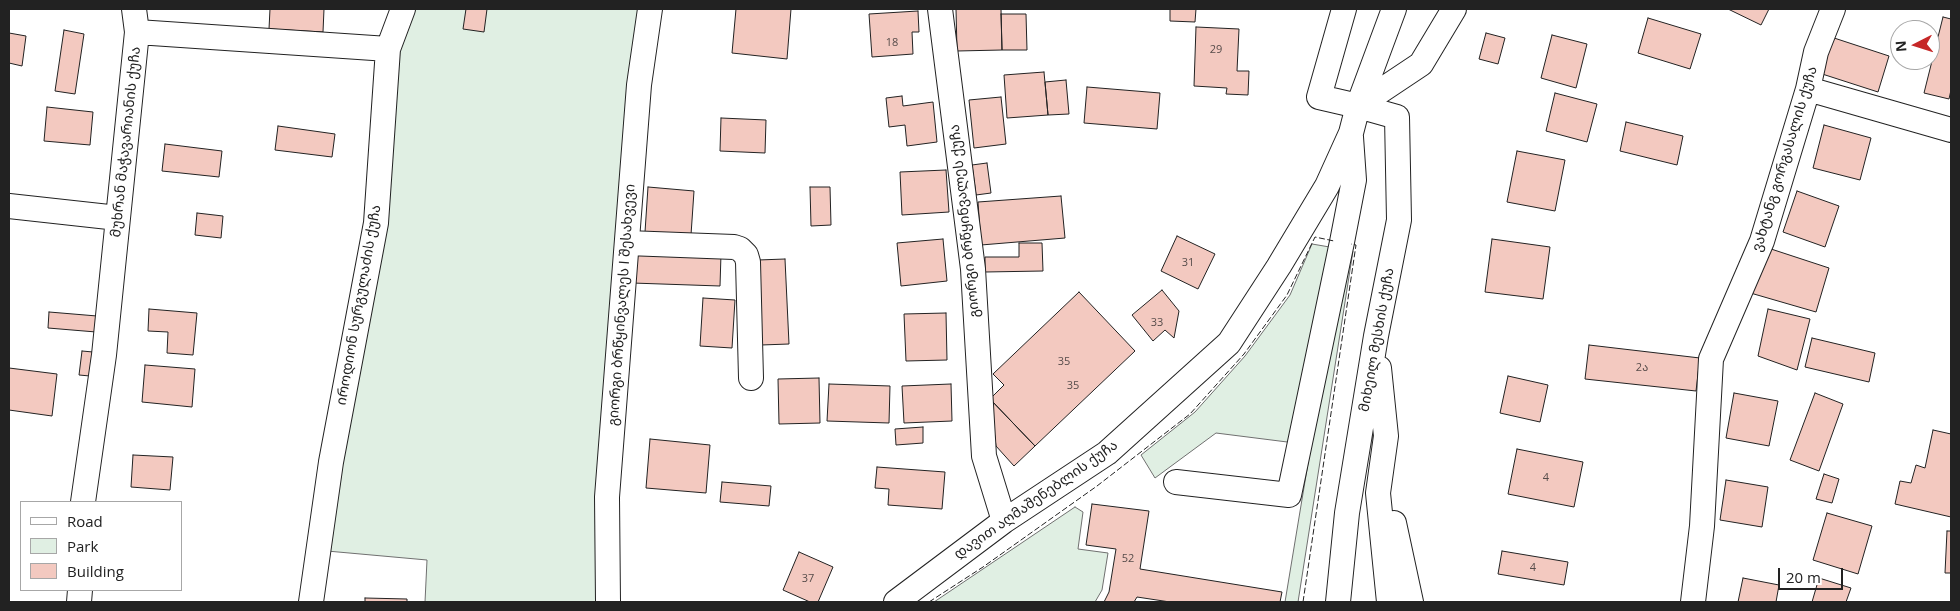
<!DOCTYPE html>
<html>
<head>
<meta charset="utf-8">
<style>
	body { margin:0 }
	#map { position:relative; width:1960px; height:611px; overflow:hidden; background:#fff; font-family:"Open Sans",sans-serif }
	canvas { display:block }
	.frame { position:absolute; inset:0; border:10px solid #222; pointer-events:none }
	.legend { position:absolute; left:20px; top:501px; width:162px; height:90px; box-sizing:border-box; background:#fff; border:1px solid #a7a7a7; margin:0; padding:6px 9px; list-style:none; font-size:15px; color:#222 }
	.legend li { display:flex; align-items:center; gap:10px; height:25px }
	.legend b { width:25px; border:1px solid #a7a7a7 }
	.north { position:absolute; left:1890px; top:20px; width:50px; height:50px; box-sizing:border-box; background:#fff; border:1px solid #a7a7a7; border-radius:50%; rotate:265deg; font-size:14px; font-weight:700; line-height:20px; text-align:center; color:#222 }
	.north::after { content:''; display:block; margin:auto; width:18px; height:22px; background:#c62828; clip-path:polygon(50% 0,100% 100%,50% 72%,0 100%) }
	.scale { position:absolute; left:1778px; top:568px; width:65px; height:22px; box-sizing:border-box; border:2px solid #222; border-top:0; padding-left:6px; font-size:15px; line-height:18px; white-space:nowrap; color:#222; -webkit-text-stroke:4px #fff; paint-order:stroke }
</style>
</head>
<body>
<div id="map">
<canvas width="1960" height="611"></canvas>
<div class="frame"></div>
<ul class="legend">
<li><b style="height:6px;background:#fff"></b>Road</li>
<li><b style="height:14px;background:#e0efe3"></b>Park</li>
<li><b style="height:14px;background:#f3c9c0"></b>Building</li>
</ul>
<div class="north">N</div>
<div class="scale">20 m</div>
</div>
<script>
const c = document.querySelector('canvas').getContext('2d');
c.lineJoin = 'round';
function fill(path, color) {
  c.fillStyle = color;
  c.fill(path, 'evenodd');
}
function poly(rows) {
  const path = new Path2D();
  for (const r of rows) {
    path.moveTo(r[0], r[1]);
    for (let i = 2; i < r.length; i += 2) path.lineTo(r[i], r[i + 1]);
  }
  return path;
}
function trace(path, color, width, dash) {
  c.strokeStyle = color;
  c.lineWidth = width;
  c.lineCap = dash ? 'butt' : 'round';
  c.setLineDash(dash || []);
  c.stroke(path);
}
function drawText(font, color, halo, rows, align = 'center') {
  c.font = font + ' "Open Sans","Noto Sans Georgian",sans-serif';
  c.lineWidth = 4;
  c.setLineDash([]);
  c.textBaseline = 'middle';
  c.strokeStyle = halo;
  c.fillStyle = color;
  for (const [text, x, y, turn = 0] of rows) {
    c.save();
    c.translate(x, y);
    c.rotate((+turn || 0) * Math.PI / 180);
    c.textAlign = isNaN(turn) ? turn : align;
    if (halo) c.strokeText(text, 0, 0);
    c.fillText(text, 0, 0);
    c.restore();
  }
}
const green = poly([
	[404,9,644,9,600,602,425,602,427,560,327,551,404,9],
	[1312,244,1353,251,1298,602,1285,602,1311,445,1216,433,1155,478,1141,455,1195,412,1245,356,1290,295,1312,244],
	[1075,507,1083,512,1078,549,1108,553,1102,590,1095,602,934,602,1075,507]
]);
fill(green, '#e0efe3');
trace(green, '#6f6f6f', 1);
const building = poly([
	[270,9,324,9,323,32,269,29,270,9],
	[466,9,487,9,484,32,463,29,466,9],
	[736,9,791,9,787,59,732,53,736,9],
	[956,9,1001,9,1002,50,957,51,956,9],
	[1170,9,1196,9,1195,22,1170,21,1170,9],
	[1728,9,1769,9,1761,25,1728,9],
	[918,11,919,32,912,32,913,54,872,57,869,14,918,11],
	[1001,14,1026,14,1027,50,1002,50,1001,14],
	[1943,17,1951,19,1951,90,1949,99,1924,93,1943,17],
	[1648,18,1701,34,1690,69,1638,53,1648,18],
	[1196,27,1239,29,1237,71,1249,71,1248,95,1226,94,1227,88,1194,86,1196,27],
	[64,30,84,34,75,94,55,91,64,30],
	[9,33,26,36,22,66,9,63,9,33],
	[1486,33,1505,38,1498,64,1479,59,1486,33],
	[1552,35,1587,44,1576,88,1541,78,1552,35],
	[1828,36,1889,56,1878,92,1816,72,1828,36],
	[1044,72,1048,115,1007,118,1004,75,1044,72],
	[1066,80,1069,114,1048,115,1045,82,1066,80],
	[1087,87,1160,93,1157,129,1084,123,1087,87],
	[1555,93,1597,104,1587,142,1546,131,1555,93],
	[902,96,903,106,933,102,937,142,907,146,905,125,889,127,886,98,902,96],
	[1001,97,1006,144,974,148,969,100,1001,97],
	[47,107,93,112,90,145,44,141,47,107],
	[721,118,766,120,765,153,720,151,721,118],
	[1626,122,1683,136,1677,165,1620,151,1626,122],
	[1824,125,1871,138,1860,180,1813,168,1824,125],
	[278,126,335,134,332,157,275,150,278,126],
	[165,144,222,151,219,177,162,171,165,144],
	[1517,151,1565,160,1555,211,1507,202,1517,151],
	[987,163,991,193,976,195,972,165,987,163],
	[946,170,949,212,902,215,900,172,946,170],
	[648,187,694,191,691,235,645,232,648,187],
	[810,187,830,187,831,225,811,226,810,187],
	[1797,191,1839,206,1825,247,1783,232,1797,191],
	[1061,196,1065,238,981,245,978,202,1061,196],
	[197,213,223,216,221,238,195,235,197,213],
	[1177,236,1215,254,1198,289,1161,271,1177,236],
	[943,239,947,281,901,286,897,243,943,239],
	[1492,239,1550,247,1543,299,1485,292,1492,239],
	[1019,243,1042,243,1043,271,985,272,985,257,1019,257,1019,243],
	[1765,247,1829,268,1816,312,1747,292,1765,247],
	[632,251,721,254,720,286,632,283,632,251],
	[785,259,789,344,761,345,758,260,785,259],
	[1162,290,1179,311,1174,338,1165,330,1153,341,1132,315,1162,290],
	[1079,292,1135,351,1035,446,990,399,1004,385,993,374,1079,292],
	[703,298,735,300,732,348,700,346,703,298],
	[149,309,197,313,193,355,167,353,168,332,148,331,149,309],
	[1768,309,1810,319,1797,370,1758,356,1768,309],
	[49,312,97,316,96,332,48,328,49,312],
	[946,313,947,360,906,361,904,314,946,313],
	[1812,338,1875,353,1869,382,1805,367,1812,338],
	[1589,345,1700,358,1696,391,1585,379,1589,345],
	[82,351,93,352,90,376,79,375,82,351],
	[145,365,195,369,192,407,142,402,145,365],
	[9,368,57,374,52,416,9,410,9,368],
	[1508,376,1548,385,1540,422,1500,413,1508,376],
	[819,378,820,423,779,424,778,379,819,378],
	[829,384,890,386,889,423,827,421,829,384],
	[951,384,952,421,904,423,902,386,951,384],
	[1734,393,1778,401,1769,446,1726,438,1734,393],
	[1815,393,1843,404,1819,471,1790,460,1815,393],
	[990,399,1035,446,1014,466,996,446,990,399],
	[923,427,923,443,896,445,895,429,923,427],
	[1933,430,1951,434,1951,517,1895,504,1900,481,1911,483,1916,465,1925,468,1933,430],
	[650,439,710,445,706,493,646,488,650,439],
	[1517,449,1583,462,1574,507,1508,494,1517,449],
	[133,455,173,457,170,490,131,487,133,455],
	[877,467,945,472,942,509,888,505,889,489,875,488,877,467],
	[1824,474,1839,479,1832,503,1816,499,1824,474],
	[1726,480,1768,487,1762,527,1720,520,1726,480],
	[722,482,771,486,769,506,720,502,722,482],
	[1092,504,1149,511,1140,569,1282,592,1280,602,1170,602,1137,597,1134,602,1104,602,1109,592,1116,549,1086,545,1092,504],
	[1827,513,1872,526,1858,574,1813,560,1827,513],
	[1947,531,1951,531,1951,573,1945,573,1947,531],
	[1502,551,1568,562,1564,585,1498,574,1502,551],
	[799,552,833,567,818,602,810,602,783,590,799,552],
	[1743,578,1779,585,1776,602,1738,602,1743,578],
	[1819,578,1851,588,1846,602,1812,602,1819,578],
	[365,598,407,599,407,602,365,602,365,598]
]);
fill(building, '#f3c9c0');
trace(building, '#222', 1);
const minor = poly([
	[134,9,137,32],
	[940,9,973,269,984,456,1004,521],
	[1808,89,1951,130],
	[1358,106,1421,64,1454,9],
	[9,206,118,218],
	[627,243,734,247,740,249,746,255,748,262,751,378],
	[1379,368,1386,436,1378,493,1389,602],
	[1176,482,1289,495,1342,242,1354,180,1351,137],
	[83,502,104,355,137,32,388,49],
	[1394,523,1411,602],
	[79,602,80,590],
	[311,602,331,462,376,223,388,49,403,9],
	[608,602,607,497,639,85,650,9],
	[896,602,1004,521,1107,453,1229,343,1279,266,1327,186,1351,133,1358,106,1394,9],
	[1338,602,1347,513,1376,336,1399,220,1397,117,1358,106,1319,97,1344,9],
	[1693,602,1702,526,1711,359,1762,241,1808,89,1816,52,1833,9]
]);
trace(minor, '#222', 26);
trace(minor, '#fff', 24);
trace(poly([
	[929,602,983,567,1097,486,1190,414,1244,354,1287,295,1315,237,1334,241],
	[1303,602,1356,245,1351,244]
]), '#222', 1, [6, 2.5]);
drawText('11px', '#564c4a', null, [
	["18",892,43],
	["29",1216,50],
	["31",1188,263],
	["33",1157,323],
	["35",1064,362],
	["2ა",1642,368],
	["35",1073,386],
	["4",1546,478],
	["52",1128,559],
	["4",1533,568],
	["37",808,579]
]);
drawText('14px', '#222', '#fff', [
	["მუხრან მაჭავარიანის ქუჩა",126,142,-84],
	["ვახტანგ გორგასალის ქუჩა",1785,159,-73],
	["გიორგი ბრწყინვალეს ქუჩა",965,221,-96],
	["იროდიონ სურგულაძის ქუჩა",359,305,-80],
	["გიორგი ბრწყინვალეს I შესახვევი",622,305,-86],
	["მიხეილ მესხის ქუჩა",1377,340,-80],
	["დავით აღმაშენებლის ქუჩა",1036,500,-35]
]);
</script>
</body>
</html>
